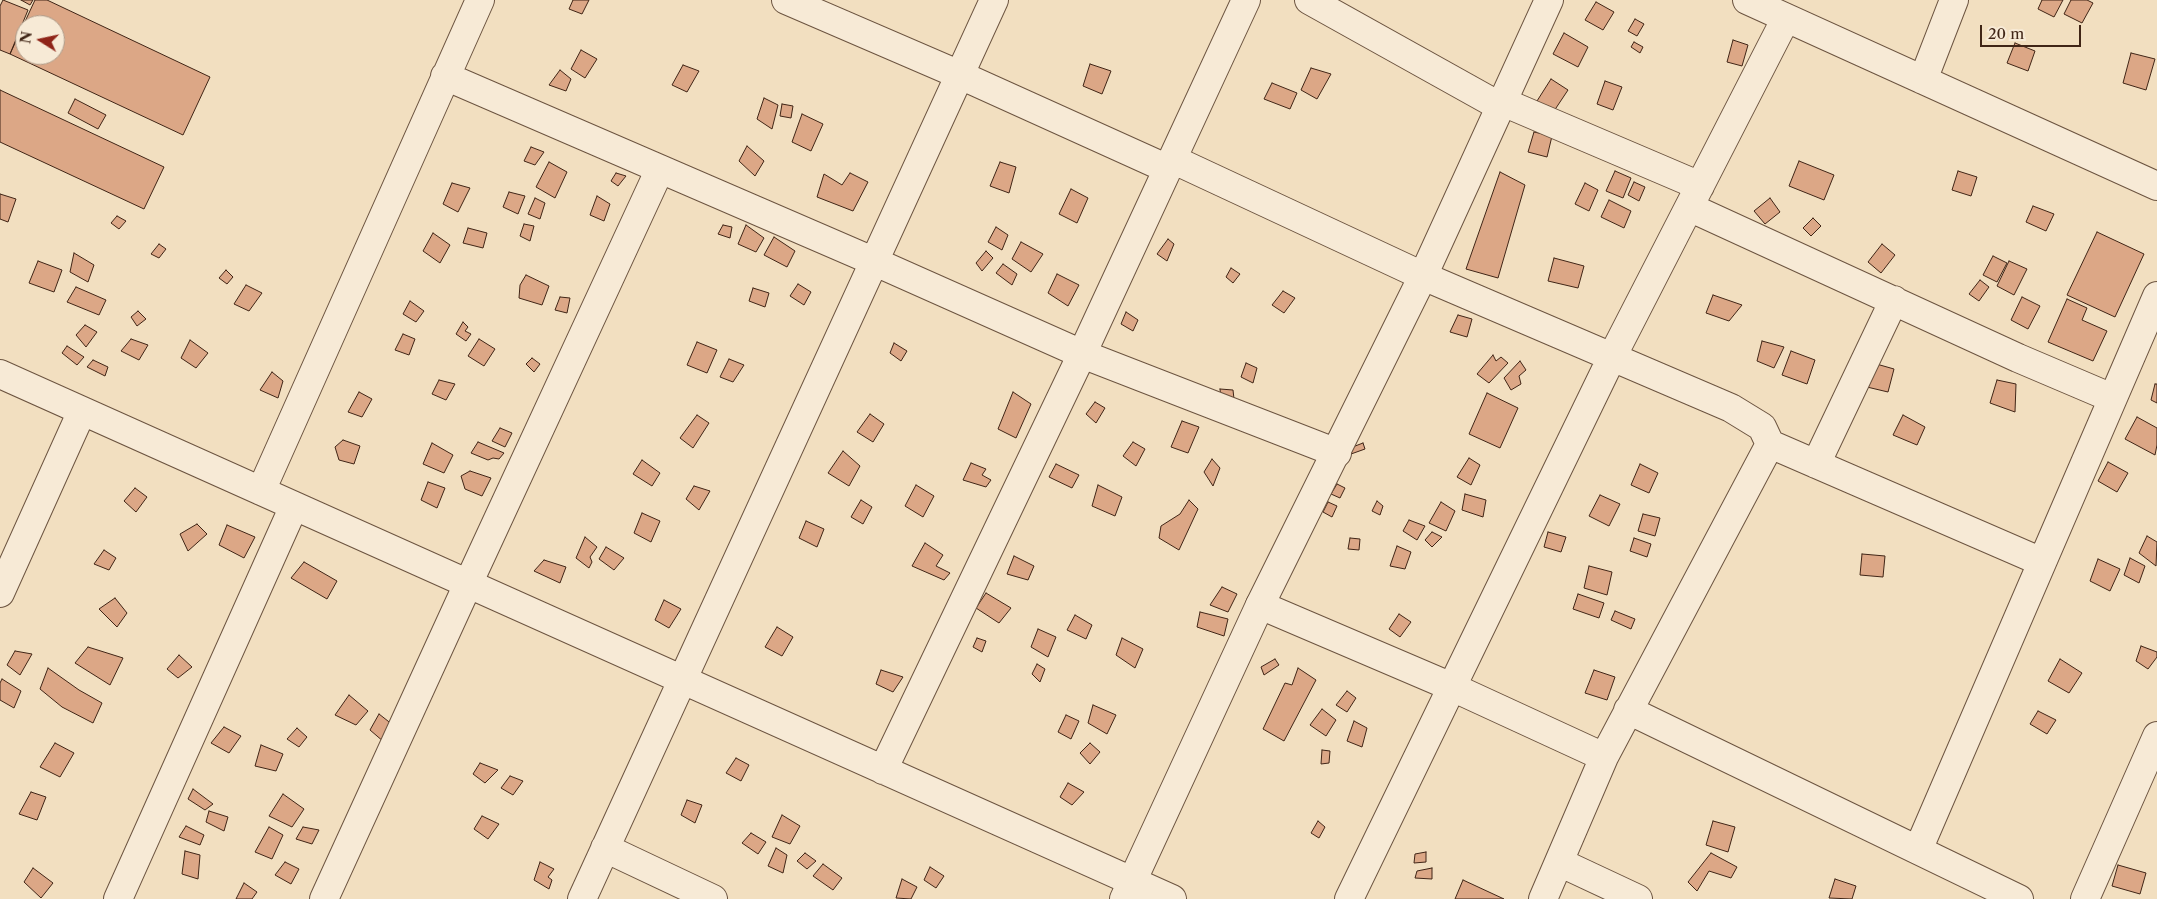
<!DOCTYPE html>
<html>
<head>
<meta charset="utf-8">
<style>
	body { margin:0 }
	#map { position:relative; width:2157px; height:899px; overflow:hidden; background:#f2dfc0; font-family:"Libre Caslon Text",serif }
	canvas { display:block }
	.north { position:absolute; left:15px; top:15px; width:50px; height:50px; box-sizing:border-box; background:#f7ead6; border:1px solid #ae9b89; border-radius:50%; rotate:280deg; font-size:14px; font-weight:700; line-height:20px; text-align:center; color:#402516 }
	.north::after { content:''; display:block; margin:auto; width:18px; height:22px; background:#8f2418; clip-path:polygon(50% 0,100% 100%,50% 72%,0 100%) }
	.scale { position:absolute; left:1980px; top:25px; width:101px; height:22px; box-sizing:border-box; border:2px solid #402516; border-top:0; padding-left:6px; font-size:15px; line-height:18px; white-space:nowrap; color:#402516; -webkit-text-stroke:4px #f7ead6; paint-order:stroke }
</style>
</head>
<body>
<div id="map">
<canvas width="2157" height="899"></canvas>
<div class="north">N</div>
<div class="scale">20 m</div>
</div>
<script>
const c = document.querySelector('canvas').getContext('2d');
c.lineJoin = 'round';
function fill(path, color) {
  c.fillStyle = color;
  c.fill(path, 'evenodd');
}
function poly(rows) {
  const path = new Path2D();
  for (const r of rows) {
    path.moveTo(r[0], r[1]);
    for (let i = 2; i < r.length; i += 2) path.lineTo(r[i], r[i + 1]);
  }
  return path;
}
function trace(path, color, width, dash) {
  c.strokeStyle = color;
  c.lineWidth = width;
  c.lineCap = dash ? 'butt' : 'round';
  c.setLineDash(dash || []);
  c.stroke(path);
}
const building = poly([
	[3,0,28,10,10,54,0,50,0,6,3,0],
	[21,0,33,0,30,5,21,0],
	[35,0,47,0,210,77,183,135,10,54,35,0],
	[25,25,55,25,55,55,25,55,25,25],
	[573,0,589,0,582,14,569,9,573,0],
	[2042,0,2063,0,2054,17,2038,9,2042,0],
	[2071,0,2087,0,2093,3,2082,23,2064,14,2071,0],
	[1596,2,1614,12,1603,30,1585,20,1596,2],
	[1635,19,1644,24,1637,36,1628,31,1635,19],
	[1564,33,1588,47,1578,67,1553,54,1564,33],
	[1733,40,1748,45,1742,66,1727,62,1733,40],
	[1634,42,1643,47,1640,53,1631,47,1634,42],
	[2015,43,2035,51,2028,71,2007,63,2015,43],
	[581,50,597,59,585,78,571,69,581,50],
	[2131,53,2155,59,2146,90,2123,83,2131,53],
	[1090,64,1111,71,1102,94,1083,86,1090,64],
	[683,65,699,71,687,92,672,85,683,65],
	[1311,68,1331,74,1317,99,1301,90,1311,68],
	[560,70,571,79,566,91,549,85,560,70],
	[1551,79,1568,90,1554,111,1537,101,1551,79],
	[1605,81,1622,87,1613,110,1597,104,1605,81],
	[1272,83,1297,93,1290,109,1264,99,1272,83],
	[0,90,164,167,144,209,0,142,0,90],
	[764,98,778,105,772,129,757,119,764,98],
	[75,99,106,115,98,129,68,113,75,99],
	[782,104,793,106,791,118,780,116,782,104],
	[802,114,823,124,811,151,792,142,802,114],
	[1534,132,1552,136,1547,157,1528,152,1534,132],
	[747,146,764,161,755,176,739,161,747,146],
	[531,147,544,152,535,165,524,161,531,147],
	[1799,161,1834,175,1824,200,1789,186,1799,161],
	[549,162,567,172,555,198,536,187,549,162],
	[1000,162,1016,167,1009,193,990,186,1000,162],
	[1615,171,1631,178,1623,198,1606,191,1615,171],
	[1958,171,1977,177,1971,196,1952,190,1958,171],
	[1500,172,1525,185,1498,278,1466,269,1500,172],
	[616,173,626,176,618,186,611,181,616,173],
	[850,173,868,182,853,211,817,197,824,174,842,185,850,173],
	[1634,182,1645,187,1639,201,1628,195,1634,182],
	[452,183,470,188,458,212,443,204,452,183],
	[1585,183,1598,190,1589,211,1575,204,1585,183],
	[1071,189,1088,198,1077,223,1059,214,1071,189],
	[509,192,525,196,518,214,503,207,509,192],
	[0,194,16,199,8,222,0,219,0,194],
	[597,196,610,204,604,221,590,215,597,196],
	[535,198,545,203,540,219,528,214,535,198],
	[1770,198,1780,212,1765,224,1754,211,1770,198],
	[1609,200,1631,211,1624,228,1601,217,1609,200],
	[2033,206,2054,214,2046,231,2026,222,2033,206],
	[117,216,126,221,119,229,111,223,117,216],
	[1813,218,1821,226,1811,236,1803,228,1813,218],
	[524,224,534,226,530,241,520,236,524,224],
	[723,225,732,227,730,238,718,234,723,225],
	[746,225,764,238,756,252,738,244,746,225],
	[996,227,1008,235,1002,250,988,242,996,227],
	[468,228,487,233,483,248,463,243,468,228],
	[2097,232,2144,254,2115,317,2067,295,2097,232],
	[433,233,450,245,440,263,423,251,433,233],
	[774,237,795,251,787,267,764,255,774,237],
	[1168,239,1174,244,1167,261,1157,254,1168,239],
	[1021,242,1043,254,1031,272,1012,259,1021,242],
	[159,244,166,249,159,258,151,254,159,244],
	[1882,244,1895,255,1881,273,1868,262,1882,244],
	[986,251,993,258,982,271,976,263,986,251],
	[74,253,94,265,88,282,70,272,74,253],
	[1993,256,2007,263,1997,282,1983,275,1993,256],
	[1554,258,1584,266,1578,288,1548,281,1554,258],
	[38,261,62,270,54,292,29,283,38,261],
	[2009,261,2027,269,2014,295,1997,286,2009,261],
	[1003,264,1017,274,1012,285,996,273,1003,264],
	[1231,268,1240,274,1233,283,1226,277,1231,268],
	[226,270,233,277,227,284,219,278,226,270],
	[1057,274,1079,285,1068,306,1048,293,1057,274],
	[526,275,549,286,542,305,519,298,520,285,526,275],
	[1980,280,1989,287,1979,301,1969,294,1980,280],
	[798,284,811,292,804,305,790,296,798,284],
	[246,285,262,293,249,311,234,304,246,285],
	[76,287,106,300,99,315,67,302,76,287],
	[753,288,769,293,765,307,749,301,753,288],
	[1283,291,1295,298,1284,313,1272,305,1283,291],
	[1713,295,1742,305,1729,321,1706,313,1713,295],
	[560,297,570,298,567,313,555,310,560,297],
	[2022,297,2040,306,2028,329,2011,320,2022,297],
	[2067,299,2087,308,2082,320,2107,331,2093,361,2048,342,2067,299],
	[410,301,424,311,416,322,403,314,410,301],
	[138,311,146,319,137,326,131,317,138,311],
	[1126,312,1138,320,1133,331,1121,324,1126,312],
	[1458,315,1472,319,1467,337,1450,332,1458,315],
	[463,322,468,327,465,331,471,334,466,341,456,334,463,322],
	[85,325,97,332,86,347,76,335,85,325],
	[403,334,415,339,409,355,395,350,403,334],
	[131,339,148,345,139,360,121,351,131,339],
	[479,339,495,349,484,366,468,356,479,339],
	[190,340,208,353,196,368,181,358,190,340],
	[1762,341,1784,347,1774,368,1757,361,1762,341],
	[697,342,717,350,707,373,687,365,697,342],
	[894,343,907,351,901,361,890,353,894,343],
	[67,346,84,357,77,365,62,353,67,346],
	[1791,351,1815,360,1807,384,1782,375,1791,351],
	[1493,355,1496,361,1501,357,1508,363,1489,383,1477,374,1493,355],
	[532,358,540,364,534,372,526,364,532,358],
	[729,359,744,365,733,382,720,377,729,359],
	[93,360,108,367,105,376,87,367,93,360],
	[1520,361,1526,370,1519,376,1521,384,1511,390,1504,378,1520,361],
	[1246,363,1257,368,1253,383,1241,377,1246,363],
	[1873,363,1894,369,1888,392,1867,387,1873,363],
	[272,372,283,381,278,398,260,390,272,372],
	[439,380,455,384,446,400,432,394,439,380],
	[1997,380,2016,384,2015,412,1990,403,1997,380],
	[2155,384,2157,384,2157,403,2151,400,2155,384],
	[1220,389,1233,390,1234,399,1221,398,1220,389],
	[359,392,372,399,362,417,348,412,359,392],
	[1013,392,1031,404,1016,438,998,429,1013,392],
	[1487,393,1518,408,1500,448,1469,434,1487,393],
	[1095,402,1105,408,1096,423,1086,414,1095,402],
	[870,414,884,424,873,442,857,432,870,414],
	[697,415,709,423,693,448,680,438,697,415],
	[1903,415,1925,427,1917,445,1893,435,1903,415],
	[2137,417,2157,428,2157,445,2155,455,2125,439,2137,417],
	[1182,421,1199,427,1188,453,1171,447,1182,421],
	[500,428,512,433,505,447,492,441,500,428],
	[343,440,360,446,354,464,339,460,335,447,343,440],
	[478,442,504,453,499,459,493,458,488,460,471,453,478,442],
	[1133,442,1145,449,1136,466,1123,456,1133,442],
	[432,443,453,455,444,473,423,464,432,443],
	[1363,443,1365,449,1351,454,1350,448,1363,443],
	[843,451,860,466,849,486,828,473,843,451],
	[1469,458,1480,465,1471,485,1457,477,1469,458],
	[1212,459,1220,468,1213,486,1204,472,1212,459],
	[642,460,660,473,652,486,633,474,642,460],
	[2108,462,2128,473,2117,492,2098,481,2108,462],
	[971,463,986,469,982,475,991,480,986,487,963,480,971,463],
	[1056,464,1079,475,1072,488,1049,477,1056,464],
	[1640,464,1658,473,1649,493,1631,485,1640,464],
	[470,471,491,478,482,496,465,489,461,476,470,471],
	[428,482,445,488,437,508,421,500,428,482],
	[1337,484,1345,488,1340,498,1331,494,1337,484],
	[916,485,934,496,923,517,905,506,916,485],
	[1098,485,1122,497,1115,516,1092,506,1098,485],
	[694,486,710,491,699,510,686,499,694,486],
	[135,488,147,497,136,512,124,501,135,488],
	[1465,494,1486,500,1483,517,1462,510,1465,494],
	[1600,495,1620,504,1609,526,1589,516,1600,495],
	[861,500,872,507,863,524,851,517,861,500],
	[1189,500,1198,509,1179,550,1159,538,1161,526,1180,514,1189,500],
	[1377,501,1383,506,1380,515,1372,511,1377,501],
	[1328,502,1337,506,1332,517,1323,512,1328,502],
	[1441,502,1455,511,1446,531,1429,523,1441,502],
	[642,513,660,521,651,542,634,533,642,513],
	[1643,514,1660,518,1655,536,1638,531,1643,514],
	[1409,520,1425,526,1417,540,1403,531,1409,520],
	[806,521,824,529,817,547,799,538,806,521],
	[197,524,207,534,188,551,180,534,197,524],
	[227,525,255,537,244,558,219,545,227,525],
	[1432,532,1442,537,1432,547,1425,540,1432,532],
	[1548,532,1566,537,1561,552,1544,547,1548,532],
	[2147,536,2157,542,2156,566,2139,553,2147,536],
	[585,537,597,547,590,557,592,562,589,568,576,558,585,537],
	[1350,538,1360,539,1359,550,1348,549,1350,538],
	[1634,538,1651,544,1647,557,1630,551,1634,538],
	[925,543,943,555,936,566,950,573,944,580,912,566,925,543],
	[1397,546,1411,552,1405,569,1390,566,1397,546],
	[606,547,624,558,614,570,599,559,606,547],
	[104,550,116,558,109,570,94,564,104,550],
	[1862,554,1885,556,1883,577,1860,575,1862,554],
	[1014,556,1034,566,1028,580,1007,574,1014,556],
	[2130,558,2145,566,2139,583,2124,575,2130,558],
	[2098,559,2120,569,2110,591,2090,581,2098,559],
	[544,560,566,567,560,583,534,571,544,560],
	[304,562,337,581,327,599,291,578,304,562],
	[1589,566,1612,572,1607,595,1584,588,1589,566],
	[1222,587,1237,594,1228,612,1210,605,1222,587],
	[986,593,1011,608,999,623,976,608,986,593],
	[1578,594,1604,603,1599,618,1573,609,1578,594],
	[115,598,127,613,117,627,99,609,115,598],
	[664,600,681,609,669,628,655,620,664,600],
	[1615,611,1635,619,1631,629,1611,620,1615,611],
	[1200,612,1228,619,1224,636,1197,627,1200,612],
	[1399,614,1411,622,1400,637,1389,629,1399,614],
	[1075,615,1092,625,1086,639,1067,630,1075,615],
	[777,627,793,637,782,656,765,647,777,627],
	[1038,629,1056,637,1048,657,1031,647,1038,629],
	[977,638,986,641,982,652,973,647,977,638],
	[1122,638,1143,649,1135,668,1116,655,1122,638],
	[2141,646,2157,652,2157,657,2148,669,2136,661,2141,646],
	[88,647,123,658,110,685,75,663,88,647],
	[15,651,32,654,20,675,7,665,15,651],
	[179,655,192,667,178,678,167,669,179,655],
	[1275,659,1279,665,1264,675,1261,667,1275,659],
	[2060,659,2082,673,2069,693,2048,681,2060,659],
	[1037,664,1045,669,1040,682,1032,674,1037,664],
	[48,668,79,690,102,703,93,723,62,707,40,689,48,668],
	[1298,668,1316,680,1284,741,1263,729,1285,683,1292,685,1298,668],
	[881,670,903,677,893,692,876,684,881,670],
	[1594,670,1615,677,1607,700,1585,693,1594,670],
	[2,679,21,691,14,708,0,700,0,683,2,679],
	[1347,691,1356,698,1347,712,1336,705,1347,691],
	[349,695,368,711,356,725,335,715,349,695],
	[1093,705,1116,715,1107,734,1088,723,1093,705],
	[1322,709,1336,720,1326,736,1310,725,1322,709],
	[2038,711,2056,720,2047,734,2030,724,2038,711],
	[379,714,393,725,384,742,370,730,379,714],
	[1066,715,1079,721,1071,739,1058,732,1066,715],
	[1354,721,1367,728,1362,747,1347,741,1354,721],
	[224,727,241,736,229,753,211,743,224,727],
	[297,728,307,737,299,747,287,739,297,728],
	[55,743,74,753,60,777,40,767,55,743],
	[1090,743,1100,752,1090,764,1080,753,1090,743],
	[261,745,283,754,276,771,255,766,261,745],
	[1322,750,1330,751,1329,763,1321,764,1322,750],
	[736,758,749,765,741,781,726,773,736,758],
	[480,763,498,770,485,783,473,774,480,763],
	[510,776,523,781,513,795,501,788,510,776],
	[1068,783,1084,792,1072,805,1060,797,1068,783],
	[193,789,213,804,205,810,188,799,193,789],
	[31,792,46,797,37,820,19,814,31,792],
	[283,794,304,809,292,827,269,816,283,794],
	[687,800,702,805,695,823,681,815,687,800],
	[209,811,228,817,224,831,206,822,209,811],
	[782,815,800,826,790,844,772,837,782,815],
	[482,816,499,824,488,839,474,829,482,816],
	[1318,821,1325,827,1319,838,1311,833,1318,821],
	[1713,821,1735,827,1728,852,1706,845,1713,821],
	[186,826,204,835,200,845,179,837,186,826],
	[269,827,283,835,272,859,255,852,269,827],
	[303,827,319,830,312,844,296,839,303,827],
	[751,833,766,842,758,854,742,843,751,833],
	[776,848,787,855,783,873,768,866,776,848],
	[185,851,200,855,198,879,182,874,185,851],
	[1426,852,1426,862,1414,863,1415,854,1426,852],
	[805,853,816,861,807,869,797,861,805,853],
	[1711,853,1737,867,1731,878,1709,871,1697,891,1688,882,1711,853],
	[285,862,299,869,291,884,275,875,285,862],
	[540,862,554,869,548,877,552,880,549,889,534,880,540,862],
	[823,864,842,878,833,890,813,876,823,864],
	[2118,865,2146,873,2140,894,2112,886,2118,865],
	[930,867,944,876,936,888,924,880,930,867],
	[33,868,53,883,41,898,24,882,33,868],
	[1432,868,1432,879,1415,878,1417,871,1432,868],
	[902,879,917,887,911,899,896,898,902,879],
	[1835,879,1856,886,1852,899,1829,898,1835,879],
	[1463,880,1504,899,1455,899,1463,880],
	[244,883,257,892,252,899,236,899,244,883]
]);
fill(building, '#dca786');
trace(building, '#402516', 1);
const minor = poly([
	[786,0,960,75,1168,169],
	[1309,0,1501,107],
	[1747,0,2157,186],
	[445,76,873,261,1082,354,1337,453],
	[1923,80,1954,0],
	[1503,102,1700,186],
	[1172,159,1423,276,1731,408,1762,427,1770,444,1604,757,1543,899],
	[1689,207,2018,358,2112,398],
	[0,374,1172,899],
	[1770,444,2042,562],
	[1816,464,1894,300],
	[261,491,480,0],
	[0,593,82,411],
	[1260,605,1452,687,1604,757],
	[1628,710,2019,899],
	[883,770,1082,354,1246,0],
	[605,848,713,899],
	[1918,850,2157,296],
	[1559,862,1638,899],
	[118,899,294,506],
	[324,899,468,584,660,169],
	[582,899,994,0],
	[1349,899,1612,357,1786,18],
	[2085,899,2157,736]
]);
const tertiary = poly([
	[1124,899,1260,605,1423,276,1549,0]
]);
trace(minor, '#6c5440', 30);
trace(tertiary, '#6c5440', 30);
trace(minor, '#f7ead6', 28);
trace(tertiary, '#f7ead6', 28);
</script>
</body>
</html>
